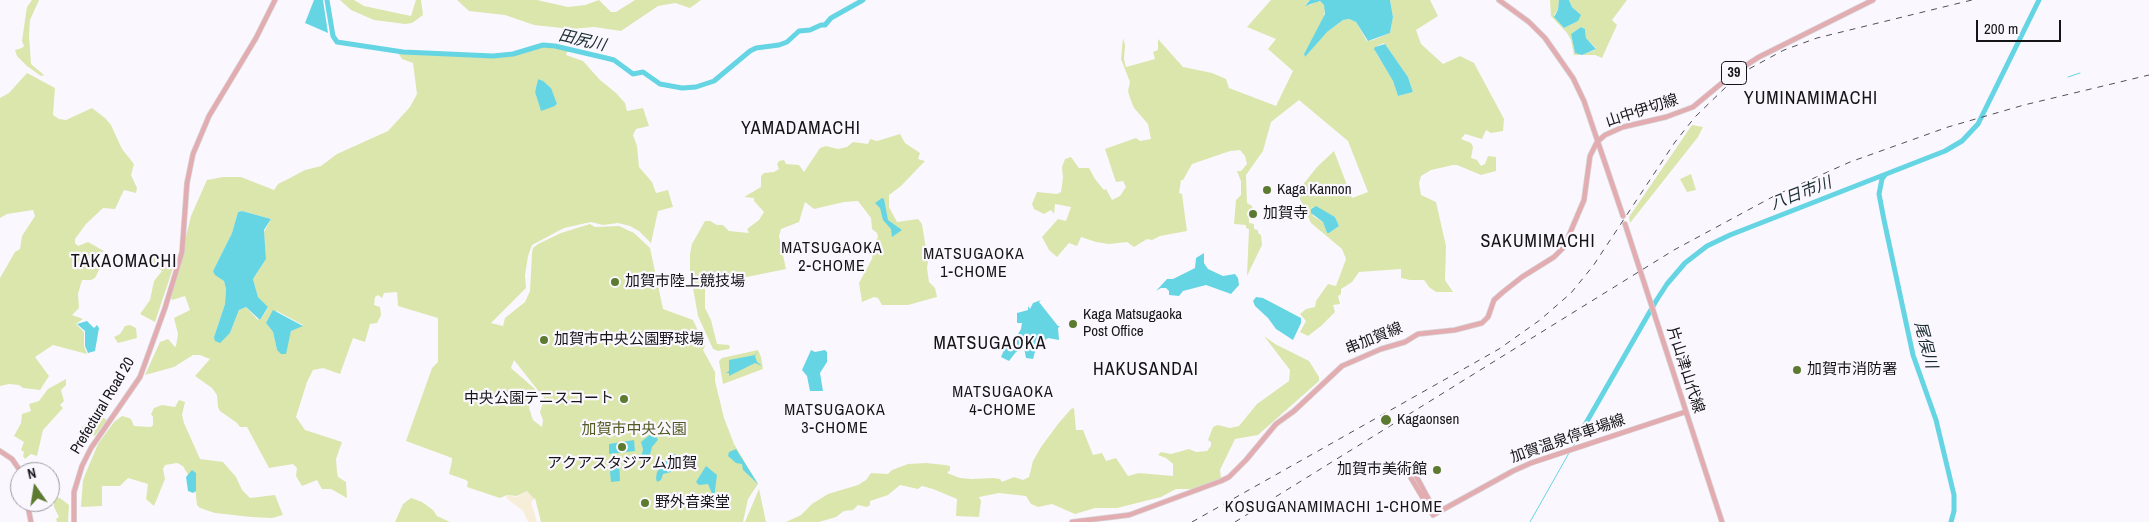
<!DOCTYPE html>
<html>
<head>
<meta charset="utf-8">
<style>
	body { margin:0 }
	#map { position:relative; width:2149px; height:522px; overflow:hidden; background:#fbf7ff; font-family:"Archivo Narrow",sans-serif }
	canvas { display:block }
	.north { position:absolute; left:10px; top:462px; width:50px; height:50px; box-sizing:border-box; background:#fbf7ff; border:1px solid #9f9ca2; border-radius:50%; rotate:347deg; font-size:14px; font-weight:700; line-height:20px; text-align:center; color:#151417 }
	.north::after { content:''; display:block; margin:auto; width:18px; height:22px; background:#5c7a30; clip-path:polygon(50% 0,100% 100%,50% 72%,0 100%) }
	.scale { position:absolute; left:1976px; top:20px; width:85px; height:22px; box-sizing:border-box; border:2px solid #151417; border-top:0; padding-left:6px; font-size:15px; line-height:18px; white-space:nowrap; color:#151417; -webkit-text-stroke:4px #fbf7ff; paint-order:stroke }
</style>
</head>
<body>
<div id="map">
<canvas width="2149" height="522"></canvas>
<div class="north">N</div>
<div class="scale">200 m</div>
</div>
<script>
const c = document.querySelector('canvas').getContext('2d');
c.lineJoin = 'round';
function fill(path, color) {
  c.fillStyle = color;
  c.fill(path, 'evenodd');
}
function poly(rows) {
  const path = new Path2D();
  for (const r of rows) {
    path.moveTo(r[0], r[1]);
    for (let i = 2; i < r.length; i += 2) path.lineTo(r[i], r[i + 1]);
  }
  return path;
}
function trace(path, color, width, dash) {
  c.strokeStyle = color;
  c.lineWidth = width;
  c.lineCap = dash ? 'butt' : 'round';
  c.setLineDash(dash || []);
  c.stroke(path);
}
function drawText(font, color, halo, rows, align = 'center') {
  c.font = font + ' "Archivo Narrow","Noto Sans JP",sans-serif';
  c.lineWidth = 4.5;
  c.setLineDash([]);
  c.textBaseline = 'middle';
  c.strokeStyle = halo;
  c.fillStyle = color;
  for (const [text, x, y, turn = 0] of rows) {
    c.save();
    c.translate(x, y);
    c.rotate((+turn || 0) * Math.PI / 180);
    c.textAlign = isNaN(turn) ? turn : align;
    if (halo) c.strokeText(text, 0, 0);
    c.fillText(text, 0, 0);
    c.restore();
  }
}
fill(poly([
	[527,491,534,499,531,502,537,522,528,522,523,511,506,498,507,495,517,497]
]), '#f7eed9');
fill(poly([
	[32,0,39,0,30,20,29,35,31,64,44,75,41,76,27,66,17,56,15,50,22,48,24,46,22,41,26,13,27,7],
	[340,0,354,0,364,6,411,16,416,0,421,0,423,15,412,23,405,24,374,20,351,10],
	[457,0,537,0,568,7,585,5,599,0,611,12,616,12,635,0,701,0,690,8,675,3,658,6,621,31,594,27,571,29,534,25,505,15,469,11],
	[1271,0,1310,0,1305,5,1310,5,1318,1,1324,3,1325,8,1324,17,1304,54,1305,57,1324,34,1343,20,1349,19,1356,22,1367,41,1373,40,1390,33,1393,17,1390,0,1430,0,1438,16,1416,30,1421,44,1443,64,1460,56,1474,63,1504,119,1503,131,1491,133,1486,130,1482,139,1465,134,1461,139,1471,143,1473,147,1471,158,1477,160,1481,166,1485,164,1488,156,1496,157,1496,171,1481,175,1457,165,1453,165,1431,170,1421,176,1419,183,1421,195,1436,202,1446,246,1445,280,1453,292,1436,292,1429,287,1424,280,1410,280,1401,278,1401,269,1359,272,1352,282,1341,289,1341,294,1338,296,1340,304,1333,305,1335,312,1321,326,1308,336,1300,332,1306,321,1300,314,1306,309,1315,307,1316,301,1328,284,1336,286,1346,259,1342,249,1311,223,1299,197,1301,187,1317,167,1334,151,1352,198,1368,192,1348,141,1299,100,1271,122,1263,151,1246,175,1247,203,1252,206,1253,210,1249,210,1249,223,1254,224,1254,229,1258,230,1258,233,1261,235,1262,245,1247,276,1249,229,1246,228,1246,225,1234,224,1236,200,1241,195,1241,181,1237,171,1241,171,1247,164,1245,156,1240,150,1230,151,1192,164,1183,180,1181,180,1179,193,1182,194,1187,231,1160,236,1152,240,1147,239,1134,247,1127,242,1109,244,1096,242,1081,237,1077,246,1069,243,1057,257,1049,250,1042,237,1058,219,1066,221,1071,207,1055,204,1054,214,1051,210,1044,214,1034,209,1032,204,1037,192,1057,194,1061,192,1063,178,1062,167,1065,159,1071,157,1079,168,1089,168,1095,179,1104,190,1106,189,1112,200,1120,196,1126,187,1123,181,1116,182,1105,149,1136,138,1140,141,1151,139,1148,124,1134,108,1130,98,1128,91,1130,82,1121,59,1123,38,1125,45,1124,59,1126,67,1155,59,1153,52,1158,50,1158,39,1183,67,1212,73,1226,79,1229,88,1276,106,1293,71,1268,49,1276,39,1247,27],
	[1384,43,1408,77,1413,92,1398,96,1393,81,1375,51,1375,47],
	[1315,207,1335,217,1339,226,1329,233,1327,233,1323,222,1313,216,1311,208],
	[1550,0,1559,0,1558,10,1554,15,1564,28,1578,21,1579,13,1572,7,1569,0,1627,0,1612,20,1617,25,1602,58,1595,55,1574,55,1571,40,1567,33,1551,16],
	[1581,27,1585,29,1586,38,1596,48,1595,50,1582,55,1575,53,1571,34],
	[552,45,585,51,585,54,572,51,567,52,566,55,583,61,600,80,616,93,625,103,627,111,643,108,649,126,636,129,633,135,637,146,639,167,652,182,656,193,668,190,673,207,658,211,651,243,639,231,630,226,618,223,603,225,591,222,564,228,532,245,528,256,525,275,526,288,491,323,503,326,505,318,525,302,530,291,532,253,533,248,538,244,561,233,590,224,595,227,619,226,634,233,650,248,663,309,693,320,705,346,703,350,715,372,715,381,724,418,734,444,758,484,748,499,743,522,541,522,535,498,534,499,527,491,517,496,507,495,500,498,467,487,468,482,466,480,449,474,452,461,452,458,406,441,432,368,438,362,438,318,398,306,397,292,384,293,382,298,378,295,375,297,374,305,380,307,381,315,377,323,370,324,365,342,353,338,340,374,323,368,313,370,307,382,296,417,305,430,342,442,336,459,337,472,338,477,346,482,347,498,331,489,322,489,317,480,302,486,296,476,297,468,293,464,269,468,247,427,240,427,237,423,220,411,218,407,217,395,212,388,195,376,210,359,200,355,193,355,174,367,145,375,160,342,168,339,175,347,176,346,178,334,174,318,190,310,185,296,172,300,171,298,191,216,207,180,223,177,241,177,274,190,278,184,290,178,305,170,321,166,337,154,388,131,410,107,417,94,413,63,402,59,396,50,506,55,536,46],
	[538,79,550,87,557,105,541,110,535,92],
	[242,211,271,219,264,232,266,259,253,279,258,297,268,308,260,320,257,319,246,307,239,310,230,333,222,340,214,337,225,304,226,289,224,281,213,271,232,233,238,212],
	[277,311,303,325,291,331,285,354,277,350,273,332,266,323],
	[514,360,544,398,540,412,543,420,542,427,533,420,529,408,535,389,511,368],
	[27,73,55,88,53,115,59,119,66,120,92,108,105,118,111,125,122,149,134,164,131,175,137,188,136,193,124,190,115,209,103,208,86,224,75,239,75,243,78,246,88,242,104,251,97,257,99,270,95,278,91,280,82,280,78,294,79,308,72,315,83,319,76,324,84,332,84,346,87,354,53,345,35,357,49,376,40,390,23,388,19,385,9,384,0,386,0,278,15,252,20,249,22,236,35,216,33,210,7,214,0,218,0,98,9,93],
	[1692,125,1703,127,1698,137,1630,223,1629,217],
	[900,134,905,143,920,153,918,159,925,161,901,186,889,195,889,207,897,222,918,219,922,224,928,261,927,268,929,282,935,288,937,297,908,305,882,305,878,298,874,297,862,302,859,283,872,259,874,243,878,237,877,233,872,229,871,218,858,201,844,202,814,209,805,202,799,222,781,229,779,236,786,269,722,282,705,289,705,308,711,320,717,344,729,345,730,347,729,349,718,351,713,349,698,316,690,271,690,254,692,244,705,221,710,221,717,225,723,225,729,231,749,233,747,229,759,220,764,212,754,201,754,198,744,197,761,187,761,176,764,173,774,172,779,169,777,164,779,161,784,160,786,164,799,165,804,172,820,148,826,146,838,149,847,147,853,142,868,144,870,139,877,141],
	[1691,174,1696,190,1687,192,1680,179],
	[154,254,174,265,155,322,140,314,150,300,154,281,162,271,151,262],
	[130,325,136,328,137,338,118,343,114,337,120,334,125,326],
	[1264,336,1275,344,1309,361,1319,377,1319,381,1258,435,1235,439,1220,470,1221,478,1193,489,1176,489,1161,497,1117,508,1095,508,1075,514,1052,504,1038,507,1031,504,1026,496,999,493,979,497,981,501,979,517,956,516,957,499,933,489,922,486,918,489,900,485,888,495,870,501,870,505,867,507,858,505,853,510,844,511,836,517,819,522,786,522,801,515,812,504,828,494,858,485,866,480,871,473,888,474,892,470,908,464,926,463,945,465,950,466,950,470,947,473,960,478,972,479,994,478,1000,479,1002,482,1014,477,1023,480,1029,477,1033,461,1041,447,1058,424,1071,409,1074,408,1076,430,1083,430,1093,455,1102,453,1106,461,1116,458,1128,476,1139,473,1173,476,1173,464,1166,458,1158,455,1161,452,1171,454,1189,449,1196,452,1207,451,1211,446,1211,442,1208,440,1213,427,1218,425,1230,428,1239,426,1257,404,1289,381,1290,370],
	[758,350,761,357,763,369,723,384,719,361,722,358],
	[66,379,66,385,61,390,64,401,60,405,63,408,43,430,37,456,31,454,25,459,23,456,24,452,21,450,24,442,14,436,21,423,22,414,31,411,29,404,39,401,48,389],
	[179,400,185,402,182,415,184,423,200,459,223,462,236,477,242,490,250,498,275,495,283,515,272,518,251,517,215,513,200,508,197,505,195,487,183,466,177,463,165,465,163,469,165,479,154,506,146,499,148,484,128,478,120,486,102,486,102,506,81,507,83,480,87,470,98,444,114,422,122,416,126,417,131,419,134,426,151,427,153,425,153,417,151,414,154,408,162,405,175,407],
	[98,414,107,420,95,436,81,428],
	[759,489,766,522,745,522],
	[54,497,60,498,69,505,68,522,57,522,56,519,59,517,54,507],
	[411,498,422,502,433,510,437,516,450,522,395,522,403,504]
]), '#dbe6ac');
fill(poly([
	[314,0,323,0,328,33,305,23],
	[1310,0,1390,0,1393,17,1390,33,1368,41,1356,22,1349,19,1343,20,1327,32,1305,57,1304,54,1325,14,1324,5,1320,1,1305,6],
	[1559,0,1569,0,1572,7,1581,15,1578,21,1564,28,1554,17,1558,10],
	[1581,27,1585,29,1586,38,1596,49,1582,55,1575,53,1571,34],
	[1385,44,1408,77,1413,92,1398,96,1393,81,1374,49,1375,47],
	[538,79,543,81,551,88,557,104,555,106,541,111,535,92],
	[882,198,884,199,888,220,902,230,892,237,891,229,883,220,880,208,875,203],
	[1316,206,1335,217,1339,226,1329,233,1327,233,1323,222,1311,213,1311,209],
	[242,211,271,219,264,230,266,259,253,279,258,297,268,307,260,320,246,307,239,310,230,333,220,343,215,341,214,337,225,304,226,289,224,281,215,275,213,271,232,233,238,212],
	[1204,253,1204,263,1208,269,1223,276,1235,274,1238,278,1239,285,1231,294,1206,285,1183,291,1179,296,1169,295,1169,291,1166,288,1161,288,1156,291,1167,279,1173,279,1195,268,1196,258],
	[1256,297,1263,298,1301,318,1301,323,1293,340,1276,329,1268,318,1255,306,1253,301],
	[1041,300,1039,302,1058,326,1060,326,1058,328,1059,340,1048,338,1036,348,1033,359,1026,358,1024,348,1016,352,1009,361,1001,357,1004,350,1013,342,1021,329,1022,323,1017,323,1017,313,1028,310,1028,306,1030,309,1033,303],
	[273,310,303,326,291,331,286,354,281,354,277,350,273,332,266,323],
	[87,321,94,328,97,325,99,328,95,351,88,353,85,346,85,331,77,324],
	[811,350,815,352,825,350,827,352,827,362,820,373,823,391,810,391,807,376,802,370],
	[758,351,755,356,757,362,762,366,755,363,729,376,729,373,726,373,729,371,729,360,755,355],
	[652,433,658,439,657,441,652,447,649,458,641,458,643,449,641,442],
	[634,440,635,451,609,454,609,444],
	[736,449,753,476,758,484,743,470,742,464,736,463,728,456,729,452],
	[675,454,682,458,680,466,671,468,671,472,663,474,661,480,657,482,656,478,657,472,668,458],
	[619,460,620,481,611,482,609,461],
	[706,466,717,475,714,498,708,484,699,485,696,482],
	[192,470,196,473,196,491,193,493,188,491,186,477]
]), '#66d5e3');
trace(poly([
	[2068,77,2080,73],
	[1573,447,1582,430],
	[1530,522,1569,453]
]), '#66d5e3', 1);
trace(poly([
	[327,0,333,36,337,42,403,52,493,56,513,54,543,45,555,46,606,58,614,60,633,74,643,72,660,84,682,88,696,87,714,81,750,51,756,48,779,45,787,42,799,31,810,30,821,25,825,25,831,18,863,0],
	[1885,175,1882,179,1879,194,1884,220,1913,355,1936,420,1954,495,1954,511,1951,522],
	[1582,430,1656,301,1667,284,1685,263,1707,246,1730,235,1945,151,1962,141,1978,124,2039,0]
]), '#66d5e3', 5);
const major = poly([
	[1499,0,1529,22,1545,38,1573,78,1584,101,1623,216],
	[1625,224,1722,522],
	[0,451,12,459,21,472],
	[1415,474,1436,513],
	[1411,478,1433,515,1513,471,1531,463,1685,412],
	[27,502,31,522],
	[74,522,74,492,82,466,91,448,140,377,165,308,182,252,187,183,193,154,209,116,256,38,275,0],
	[1072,522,1129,515,1221,481,1229,477,1246,460,1276,424,1294,411,1342,366,1381,349,1405,342,1418,334,1455,330,1482,323,1488,317,1494,300,1503,292,1522,277,1554,257,1564,247,1584,200,1590,156,1597,142,1605,135,1623,127,1666,117,1693,107,1734,73,1759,57,1873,0]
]);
trace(major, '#d5d5d5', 6);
trace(major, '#e3acb1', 4.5);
trace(poly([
	[1192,522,1499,349,1540,320,1571,293,1593,266,1675,142,1695,117,1729,84,1747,70,1784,50,1817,38,1972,0],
	[1235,522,1674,250,1776,195,1850,162,1948,127,2024,105,2149,75]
]), '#514f54', 1, [6, 6]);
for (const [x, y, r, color] of [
	[1267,190,5,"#5c7a30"],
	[1253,214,5,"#5c7a30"],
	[615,282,5,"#5c7a30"],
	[1073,324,5,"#5c7a30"],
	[544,340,5,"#5c7a30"],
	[1797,370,5,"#5c7a30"],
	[624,399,5,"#5c7a30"],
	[1386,420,6,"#5c7a30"],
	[622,447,5,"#5c7a30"],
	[1437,470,5,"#5c7a30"],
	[645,503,5,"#5c7a30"]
]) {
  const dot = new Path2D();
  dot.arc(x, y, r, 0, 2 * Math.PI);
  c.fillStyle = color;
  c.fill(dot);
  trace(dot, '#fbf7ff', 2);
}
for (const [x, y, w] of [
	[1734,73,25]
]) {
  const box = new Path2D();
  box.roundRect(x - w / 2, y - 11.5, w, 23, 4);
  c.fillStyle = '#fbf7ff';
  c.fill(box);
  trace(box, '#151417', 1);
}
drawText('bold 14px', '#151417', null, [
	["39",1734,73]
]);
drawText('15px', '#151417', '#fbf7ff', [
	["山中伊切線",1642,111,-18],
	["串加賀線",1374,339,-22],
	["片山津山代線",1685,370,72],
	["Prefectural Road 20",103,406,-59],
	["加賀温泉停車場線",1568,439,-19]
]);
drawText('15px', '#151417', '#fbf7ff', [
	["Kaga Kannon",1277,190],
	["加賀寺",1263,214],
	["加賀市陸上競技場",625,282],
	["Kaga Matsugaoka",1083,315],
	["Post Office",1083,332],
	["加賀市中央公園野球場",554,340],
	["加賀市消防署",1807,370],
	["中央公園テニスコート",614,399,"right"],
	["Kagaonsen",1397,420],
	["アクアスタジアム加賀",622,464,"center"],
	["加賀市美術館",1427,470,"right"],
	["野外音楽堂",655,503]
], 'left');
drawText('15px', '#535b23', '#fbf7ff', [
	["加賀市中央公園",634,430]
]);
drawText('italic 16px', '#192d30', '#fbf7ff', [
	["田尻川",582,41,13],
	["八日市川",1801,194,-21],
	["尾俣川",1925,345,75]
]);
c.letterSpacing = '1px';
drawText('16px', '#151417', '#fbf7ff', [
	["MATSUGAOKA",832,249],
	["2-CHOME",832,267],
	["MATSUGAOKA",974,255],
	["1-CHOME",974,273],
	["MATSUGAOKA",1003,393],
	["4-CHOME",1003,411],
	["MATSUGAOKA",835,411],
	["3-CHOME",835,429],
	["KOSUGANAMIMACHI 1-CHOME",1334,508]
]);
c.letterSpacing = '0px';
c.letterSpacing = '1px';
drawText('18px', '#151417', '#fbf7ff', [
	["YUMINAMIMACHI",1811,99],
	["YAMADAMACHI",801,129],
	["SAKUMIMACHI",1538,242],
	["TAKAOMACHI",124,262],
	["MATSUGAOKA",990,344],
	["HAKUSANDAI",1146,370]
]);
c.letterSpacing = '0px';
</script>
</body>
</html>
